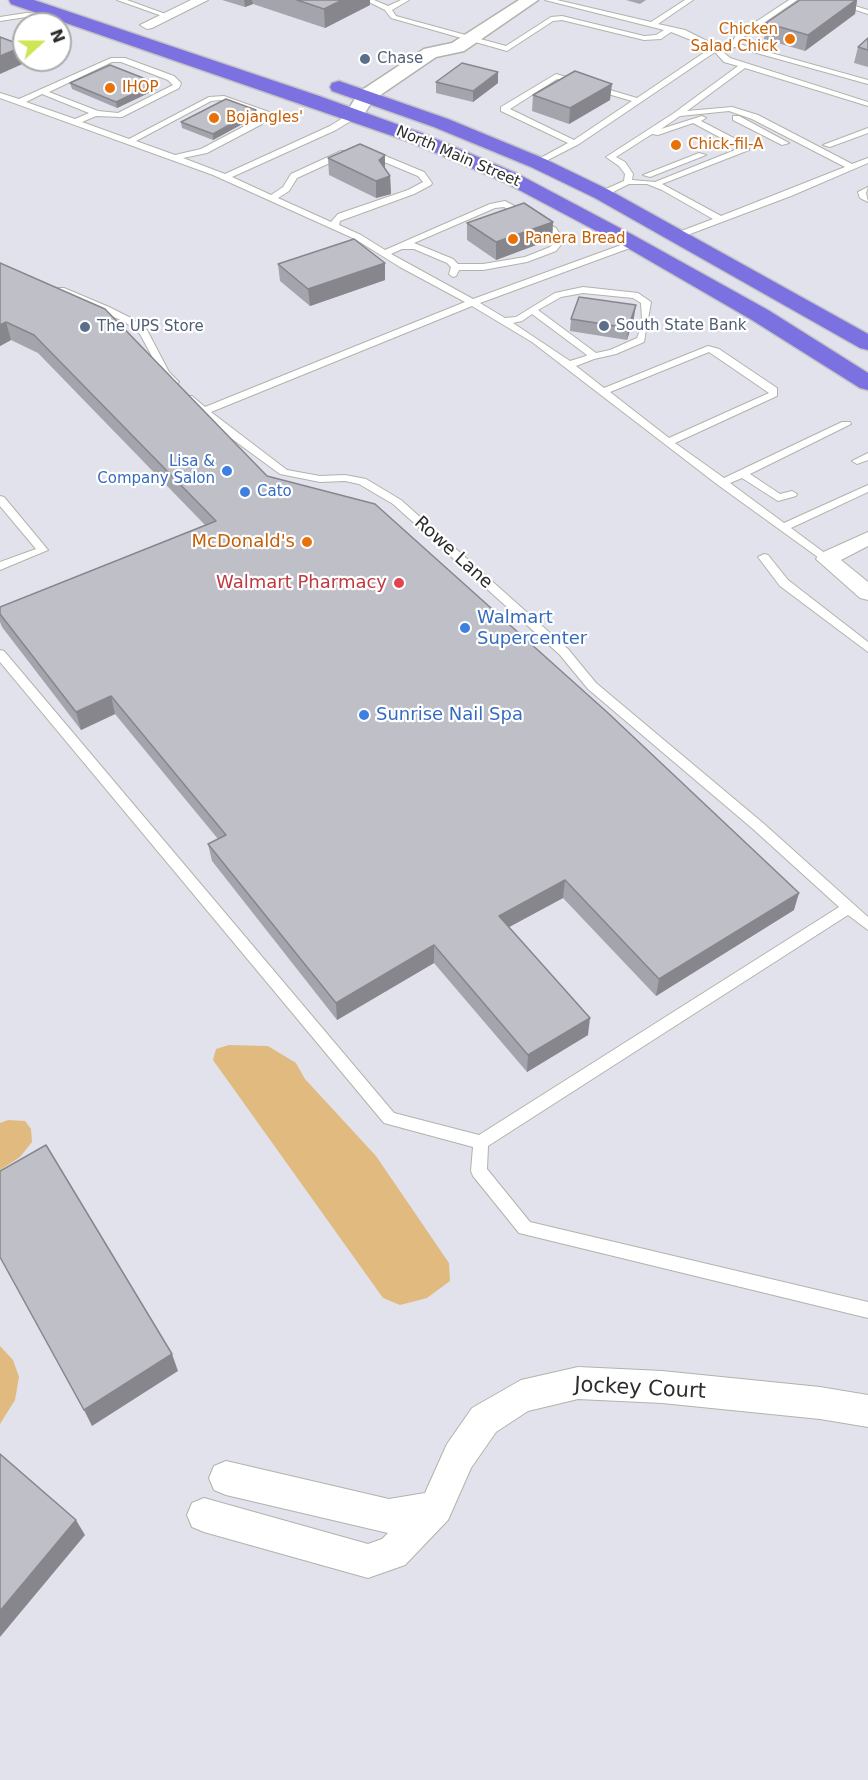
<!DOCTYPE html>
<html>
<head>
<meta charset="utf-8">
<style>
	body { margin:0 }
	#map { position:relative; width:868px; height:1780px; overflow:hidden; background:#e1e2ec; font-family:"DejaVu Sans",sans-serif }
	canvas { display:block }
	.north { position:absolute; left:12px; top:12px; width:60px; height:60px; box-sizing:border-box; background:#fff; border:2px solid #ababab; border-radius:50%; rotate:69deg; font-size:16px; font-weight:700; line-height:24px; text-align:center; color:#2c2c2c }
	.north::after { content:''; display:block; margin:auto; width:21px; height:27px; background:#d0e554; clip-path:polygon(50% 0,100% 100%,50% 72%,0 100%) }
</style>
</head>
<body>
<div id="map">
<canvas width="868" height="1780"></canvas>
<div class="north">N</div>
</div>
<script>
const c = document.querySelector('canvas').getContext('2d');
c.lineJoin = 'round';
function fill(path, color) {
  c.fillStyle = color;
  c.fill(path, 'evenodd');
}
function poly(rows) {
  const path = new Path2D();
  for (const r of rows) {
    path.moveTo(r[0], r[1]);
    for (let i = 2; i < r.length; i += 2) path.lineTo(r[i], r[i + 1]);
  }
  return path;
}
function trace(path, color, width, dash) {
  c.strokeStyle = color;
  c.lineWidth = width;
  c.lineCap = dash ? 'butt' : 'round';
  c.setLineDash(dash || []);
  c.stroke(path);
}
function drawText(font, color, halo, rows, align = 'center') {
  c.font = font + ' "DejaVu Sans",sans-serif';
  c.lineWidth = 4.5;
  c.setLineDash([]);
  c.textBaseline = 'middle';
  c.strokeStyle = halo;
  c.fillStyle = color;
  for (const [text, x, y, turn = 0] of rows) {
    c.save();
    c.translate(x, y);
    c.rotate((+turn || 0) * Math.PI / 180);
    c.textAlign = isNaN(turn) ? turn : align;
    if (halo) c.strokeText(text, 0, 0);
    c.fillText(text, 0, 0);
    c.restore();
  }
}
fill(poly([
	[229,1045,268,1046,296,1063,305,1079,376,1156,449,1263,450,1281,427,1298,400,1305,383,1298,213,1060,216,1049],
	[8,1120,25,1121,31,1129,32,1142,20,1157,0,1170,0,1123],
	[0,1346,13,1360,19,1377,15,1400,0,1424]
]), '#e1ba80');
const service = poly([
	[117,0,127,0,171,16,165,17,117,0],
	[365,0,374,0,388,6,401,0,409,0,392,10,396,16,506,46,551,17,562,16,644,36,656,35,664,30,545,0,557,0,651,22,685,0,693,0,658,24,685,30,717,46,732,43,736,35,789,0,797,0,742,38,739,44,868,80,868,84,735,47,721,50,730,58,868,102,868,106,745,68,687,111,732,107,758,115,852,164,868,158,868,163,791,196,682,237,676,237,676,233,713,219,662,190,647,184,629,184,605,196,599,196,599,192,624,181,625,174,619,166,606,157,674,113,738,66,724,62,715,52,579,144,538,165,534,163,535,161,568,143,501,111,501,107,556,74,637,98,711,48,671,32,661,39,644,40,562,20,553,21,507,51,391,18,385,10,365,0],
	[557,79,632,101,574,140,510,109,557,79],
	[729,111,752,119,845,167,721,216,662,184,749,150,749,146,701,121,706,118,702,116,661,129,680,116,729,111],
	[693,123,740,148,655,182,632,180,633,174,625,162,616,157,652,134,658,135,693,123],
	[826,0,836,0,868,10,868,14,826,0],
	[26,13,64,15,68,17,64,19,26,17,0,21,0,17,26,13],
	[111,58,125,58,174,76,181,83,179,88,122,117,96,116,82,122,129,139,209,97,224,96,269,112,270,114,262,124,207,153,183,158,225,174,330,126,351,113,357,113,357,117,336,130,232,177,271,195,283,187,291,174,341,151,347,151,347,155,297,178,289,191,278,198,331,222,338,214,408,190,423,182,418,176,365,154,365,150,371,150,424,172,432,183,431,185,414,194,340,221,339,225,361,235,385,250,490,204,505,201,556,228,564,241,556,251,527,262,483,270,459,270,456,276,453,277,449,274,451,267,447,263,414,249,402,249,391,254,473,299,632,241,638,241,638,245,480,303,505,318,516,317,555,293,583,287,638,293,651,302,648,319,642,319,641,303,633,298,583,293,561,297,538,310,596,353,610,350,637,338,640,330,646,330,644,342,616,354,594,359,576,366,604,388,708,346,719,349,777,388,777,396,675,443,724,478,842,422,850,422,851,424,750,474,780,494,792,491,797,494,796,496,778,501,742,478,730,483,784,523,868,485,868,492,791,528,830,557,832,559,826,563,718,485,532,342,472,306,211,412,287,470,320,476,345,475,366,479,401,500,568,649,596,683,763,823,868,917,868,930,848,915,488,1146,487,1169,530,1222,868,1302,868,1318,519,1233,473,1176,471,1171,473,1147,384,1123,0,662,0,650,4,651,394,1113,479,1135,839,907,753,829,588,689,560,655,393,504,359,484,345,481,320,482,280,474,220,430,186,400,186,396,192,396,205,407,465,302,400,267,355,239,213,175,0,98,0,93,19,99,111,58],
	[112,62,121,62,168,80,173,85,118,113,98,111,49,92,112,62],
	[42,94,89,113,75,119,26,102,42,94],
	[220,100,261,115,256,120,201,149,175,155,136,141,211,101,220,100],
	[504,207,550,232,556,241,550,247,525,257,483,264,458,264,453,259,414,243,495,208,504,207],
	[532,314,587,355,586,356,570,361,513,323,522,321,532,314],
	[709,352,769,393,669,438,610,392,709,352],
	[733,116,739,116,789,143,782,145,733,120,733,116],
	[868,128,868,133,830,147,823,145,868,128],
	[699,153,706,155,650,177,643,175,699,153],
	[868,187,866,193,868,202,860,198,858,192,868,187],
	[58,288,64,288,109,307,131,318,147,330,169,372,179,382,177,384,171,384,162,375,140,334,125,322,58,292,58,288],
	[868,453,868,460,857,464,852,461,868,453],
	[0,496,4,497,48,550,0,570,0,562,36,549,0,506,0,496],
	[764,554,768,555,788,580,868,642,868,652,780,586,758,557,764,554]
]);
const minor = poly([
	[191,0,208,0,152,28,147,29,140,25,191,0],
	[868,532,868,546,841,560,868,582,868,600,860,598,816,559,819,554,868,532],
	[578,1367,662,1371,820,1387,868,1395,868,1427,820,1419,662,1403,578,1399,528,1411,496,1432,471,1468,448,1520,405,1565,368,1578,204,1532,192,1527,187,1515,192,1503,204,1498,368,1544,382,1539,388,1533,226,1495,214,1490,209,1478,214,1466,226,1461,389,1499,425,1493,447,1444,472,1408,521,1380,578,1367]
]);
const tertiary = poly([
	[519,0,538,0,464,51,436,57,373,100,361,119,354,121,347,119,345,115,359,92,424,49,452,43,519,0]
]);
const primary = poly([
	[9,0,34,0,319,96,424,134,518,174,633,235,768,310,868,373,868,390,860,388,752,320,619,243,504,182,410,142,11,4,9,0],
	[339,81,448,119,545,159,609,190,868,334,868,350,860,348,595,198,531,167,434,127,332,91,330,87,332,83,339,81]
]);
trace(service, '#b2b3aa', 2);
trace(minor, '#b2b3aa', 2);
trace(tertiary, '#b2b3aa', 3);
trace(primary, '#c4c4c4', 3);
fill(service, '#fff');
fill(minor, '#fff');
fill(tertiary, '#fff');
fill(primary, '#7c71e1');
fill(poly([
	[222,0,370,0,370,5,325,28,253,4,245,7],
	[626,0,646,0,640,4],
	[800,0,857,0,855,14,805,51,764,39,766,23],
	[868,38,868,67,854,63,858,47],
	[498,72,498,83,473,102,436,93,436,82],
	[70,83,157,89,117,108,72,89],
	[533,95,610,100,569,124,532,111],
	[257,116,213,140,182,128,181,122],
	[385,155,385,169,390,176,391,194,376,198,329,175,328,158],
	[553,222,552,239,496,260,467,240,467,223],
	[0,263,267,476,794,910,656,996,563,898,509,927,588,1035,527,1072,434,963,337,1020,212,861,208,844,218,839,115,714,81,730,2,627,0,622,0,607,205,525,38,353,11,340,0,346],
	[278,264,385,280,310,306,280,281],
	[634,317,627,340,570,331,571,319]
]), '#a4a4ac');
fill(poly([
	[244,0,252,0,253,4,245,7],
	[342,0,370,0,370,5,325,28,324,9],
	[856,0,857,0,855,14,805,51,808,35],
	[24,46,24,60,26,60,27,62,0,74,0,56],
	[498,72,498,83,473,102,473,91],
	[156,83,157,89,117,108,116,102],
	[612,84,610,100,569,124,570,108],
	[256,110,257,116,213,140,213,134],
	[385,155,385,172,379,160],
	[390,176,391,194,376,198,376,181],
	[553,222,552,239,496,260,496,242],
	[385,263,385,280,310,306,308,289],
	[636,305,634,317,627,340,628,328],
	[6,322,11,340,0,346,0,325],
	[111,696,115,714,81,730,76,712],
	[565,880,563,898,498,933,499,916],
	[799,893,794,910,656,996,659,979],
	[434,945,434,963,337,1020,336,1003],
	[590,1018,588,1035,527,1072,528,1055],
	[172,1354,178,1371,92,1426,84,1410],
	[76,1520,85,1535,0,1637,0,1611]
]), '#86868c');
const building = poly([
	[297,0,342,0,324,9,297,0],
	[800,0,856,0,808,35,766,23,800,0],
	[0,37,24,46,0,56,0,37],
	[868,38,868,50,858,47,868,38],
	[462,63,498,72,473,91,436,82,462,63],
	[110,65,156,83,116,102,70,83,110,65],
	[575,71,612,84,570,108,533,95,575,71],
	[226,99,256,110,213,134,181,122,226,99],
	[360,144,385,155,379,160,390,176,376,181,328,158,360,144],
	[524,203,553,222,496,242,467,223,524,203],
	[354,239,385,263,308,289,278,264,354,239],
	[0,263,105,309,267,476,375,504,608,713,799,893,659,979,565,880,499,916,590,1018,528,1055,434,945,336,1003,208,844,226,835,111,696,76,712,0,614,0,607,216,521,34,335,6,322,0,325,0,263],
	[579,297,636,305,628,328,571,319,579,297],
	[46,1145,172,1354,84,1410,0,1257,0,1171,46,1145],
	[0,1454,76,1520,0,1611,0,1454]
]);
fill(building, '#bfbfc8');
trace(building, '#86868c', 1.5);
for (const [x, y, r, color] of [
	[790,39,6,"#e8710a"],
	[365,59,6,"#5c6f8a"],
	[110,88,6,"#e8710a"],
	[214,118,6,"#e8710a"],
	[676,145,6,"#e8710a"],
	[513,239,6,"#e8710a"],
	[604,326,6,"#5c6f8a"],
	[85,327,6,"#5c6f8a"],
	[227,471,6,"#3f7fe0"],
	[245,492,6,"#3f7fe0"],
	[307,542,6,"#e8710a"],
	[399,583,6,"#e0444e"],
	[465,628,6,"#3f7fe0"],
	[364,715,6,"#3f7fe0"]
]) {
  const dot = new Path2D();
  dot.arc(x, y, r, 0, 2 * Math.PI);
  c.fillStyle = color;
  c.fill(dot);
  trace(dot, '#fff', 2);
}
drawText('15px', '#c56008', '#fff', [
	["Chicken",778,30,"right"],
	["Salad Chick",778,47,"right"],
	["IHOP",122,88],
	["Bojangles'",226,118],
	["Chick-fil-A",688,145],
	["Panera Bread",525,239]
], 'left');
drawText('15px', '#4e5e75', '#fff', [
	["Chase",377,59],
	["South State Bank",616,326],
	["The UPS Store",97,327]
], 'left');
drawText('15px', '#2c2c2c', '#fff', [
	["North Main Street",458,157,23]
]);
drawText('15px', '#366cbe', '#fff', [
	["Lisa &",215,462],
	["Company Salon",215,479],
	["Cato",257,492,"left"]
], 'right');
drawText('18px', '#c56008', '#fff', [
	["McDonald's",295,542]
], 'right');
drawText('18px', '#2c2c2c', '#fff', [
	["Rowe Lane",453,553,42]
]);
drawText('18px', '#be3a42', '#fff', [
	["Walmart Pharmacy",387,583]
], 'right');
drawText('18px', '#366cbe', '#fff', [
	["Walmart",477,618],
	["Supercenter",477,639],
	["Sunrise Nail Spa",376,715]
], 'left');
drawText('21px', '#2c2c2c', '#fff', [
	["Jockey Court",640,1389,3]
]);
</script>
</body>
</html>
